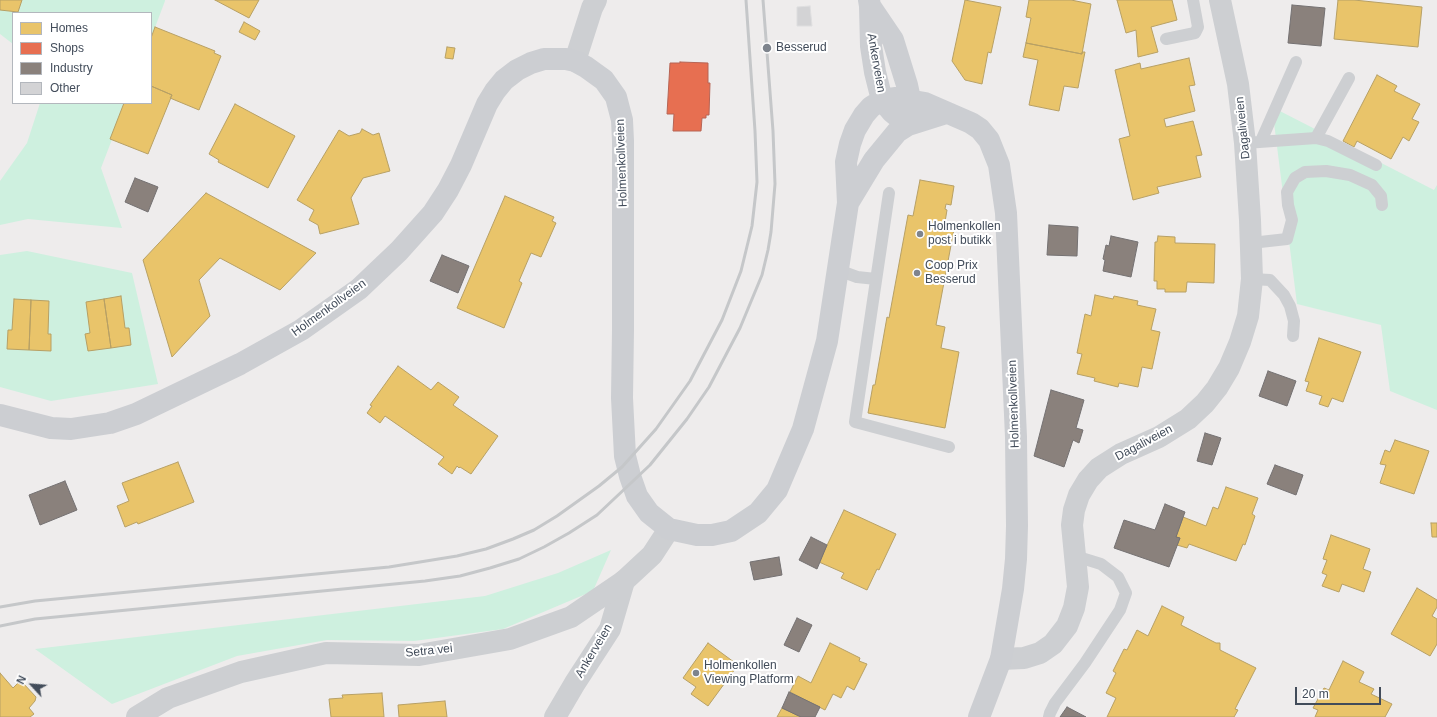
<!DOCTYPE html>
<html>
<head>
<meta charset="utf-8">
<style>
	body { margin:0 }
	#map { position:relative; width:1437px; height:717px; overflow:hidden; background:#eeecec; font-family:Arial,sans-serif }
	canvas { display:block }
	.legend { position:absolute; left:12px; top:12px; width:140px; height:92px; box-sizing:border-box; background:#fff; border:1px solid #b3b7bd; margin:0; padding:5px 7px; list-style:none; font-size:12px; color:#424c5a }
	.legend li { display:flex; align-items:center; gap:8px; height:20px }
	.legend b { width:20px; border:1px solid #b3b7bd }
	.north { position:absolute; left:12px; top:665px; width:40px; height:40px; -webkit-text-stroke:3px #fff; paint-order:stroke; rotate:296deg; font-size:11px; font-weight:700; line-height:16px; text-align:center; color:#424c5a }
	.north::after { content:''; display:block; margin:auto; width:14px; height:18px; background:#424c5a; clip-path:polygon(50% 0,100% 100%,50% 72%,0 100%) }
	.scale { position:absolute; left:1295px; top:687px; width:86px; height:18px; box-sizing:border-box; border:2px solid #424c5a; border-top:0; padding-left:5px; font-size:12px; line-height:14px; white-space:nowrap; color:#424c5a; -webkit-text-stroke:3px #fff; paint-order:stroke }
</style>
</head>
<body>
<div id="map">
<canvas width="1437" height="717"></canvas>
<ul class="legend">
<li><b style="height:11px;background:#e9c46a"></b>Homes</li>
<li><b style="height:11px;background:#e76f51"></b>Shops</li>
<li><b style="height:11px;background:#8a817c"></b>Industry</li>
<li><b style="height:11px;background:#d3d3d5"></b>Other</li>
</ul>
<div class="north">N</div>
<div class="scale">20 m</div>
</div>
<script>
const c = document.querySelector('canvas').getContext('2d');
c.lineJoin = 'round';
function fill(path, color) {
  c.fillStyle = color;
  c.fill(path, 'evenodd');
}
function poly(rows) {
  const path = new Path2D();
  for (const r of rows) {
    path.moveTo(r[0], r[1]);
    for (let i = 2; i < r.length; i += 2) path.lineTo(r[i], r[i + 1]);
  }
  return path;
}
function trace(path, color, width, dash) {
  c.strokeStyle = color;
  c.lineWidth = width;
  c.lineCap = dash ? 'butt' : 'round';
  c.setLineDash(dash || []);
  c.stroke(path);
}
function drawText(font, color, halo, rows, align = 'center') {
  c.font = font + ' Arial,sans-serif';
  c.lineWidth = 4;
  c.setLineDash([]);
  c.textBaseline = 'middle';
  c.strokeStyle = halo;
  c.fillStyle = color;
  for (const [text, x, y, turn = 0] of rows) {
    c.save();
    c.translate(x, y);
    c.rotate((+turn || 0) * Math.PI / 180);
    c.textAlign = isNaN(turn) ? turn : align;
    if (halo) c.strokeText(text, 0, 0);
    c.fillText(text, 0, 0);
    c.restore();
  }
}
fill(poly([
	[0,0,165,0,165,1,151,38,151,13,13,13,13,44,0,34],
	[40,103,126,103,101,168,122,228,28,219,0,225,0,181,27,143],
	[1272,107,1434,190,1437,185,1437,410,1390,391,1381,325,1297,304],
	[27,251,132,273,158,384,51,401,0,387,0,255],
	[611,550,593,591,503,629,414,641,327,640,237,656,112,704,35,649,485,596,558,573]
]), '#cef0df');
const homes = poly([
	[0,0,22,0,18,12,0,10,0,0],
	[215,0,259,0,249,18,215,0],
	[965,0,1001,7,991,53,988,52,982,84,965,80,952,61,965,0],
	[1029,0,1071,0,1091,4,1082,54,1026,43,1031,18,1026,17,1029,0],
	[1117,0,1172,0,1177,20,1151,27,1158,52,1138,57,1136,30,1126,33,1117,0],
	[1338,0,1354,0,1422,7,1418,47,1334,39,1338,0],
	[244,22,260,31,255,40,239,32,244,22],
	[155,27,215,51,214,53,221,56,199,110,170,98,172,95,151,86,151,38,155,27],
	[1026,43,1082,54,1082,52,1085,52,1078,88,1064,86,1059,111,1029,105,1038,60,1023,57,1026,43],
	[447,47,455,48,453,59,445,58,447,47],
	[1189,58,1195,85,1189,86,1195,111,1164,119,1166,127,1193,121,1202,155,1196,156,1201,177,1157,187,1159,193,1133,200,1119,139,1130,136,1115,70,1140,63,1141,69,1189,58],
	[1377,75,1397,86,1394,91,1420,104,1412,119,1419,122,1409,141,1403,137,1391,159,1357,141,1354,147,1343,141,1377,75],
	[151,86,172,95,148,154,110,139,124,103,151,103,151,86],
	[235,104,295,136,268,188,218,162,219,160,209,154,235,104],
	[362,129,373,135,379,133,390,171,363,178,351,198,359,224,320,234,318,225,309,220,314,210,297,200,339,130,349,136,360,133,362,129],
	[920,180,954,186,951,205,946,204,945,209,947,210,945,222,955,224,936,325,945,327,941,348,959,352,945,428,868,413,873,385,875,385,887,317,889,318,908,215,913,216,920,180],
	[206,193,316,253,280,290,220,258,199,280,210,316,172,357,143,260,206,193],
	[505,196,554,217,552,221,556,223,541,257,531,253,519,281,522,283,504,328,457,308,505,196],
	[1158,236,1175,237,1175,243,1215,244,1214,283,1187,282,1186,292,1165,292,1165,289,1157,289,1157,281,1154,281,1155,242,1157,242,1158,236],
	[1095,295,1113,299,1114,296,1138,301,1137,305,1156,309,1151,330,1160,332,1152,369,1142,367,1138,387,1119,383,1118,387,1094,381,1095,378,1077,374,1082,354,1077,353,1085,314,1091,316,1095,295],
	[121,296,125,328,129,328,131,345,111,348,104,299,121,296],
	[14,299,31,300,29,350,7,349,8,330,12,330,14,299],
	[104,299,111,348,88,351,85,334,90,333,86,302,104,299],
	[31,300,49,301,48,334,51,334,51,351,29,350,31,300],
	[1319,338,1361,352,1343,402,1332,398,1328,407,1319,404,1322,396,1306,391,1309,382,1305,381,1319,338],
	[398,366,431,390,438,382,459,397,453,405,498,436,471,474,460,467,459,468,457,466,452,474,438,464,444,457,385,416,380,423,367,413,372,406,370,405,398,366],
	[1395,440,1429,451,1414,494,1380,483,1386,465,1380,464,1385,450,1390,452,1395,440],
	[178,462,194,502,138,524,137,522,125,527,117,506,129,501,122,483,178,462],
	[1226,487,1258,498,1252,514,1255,516,1245,545,1243,544,1236,561,1189,544,1187,548,1177,545,1180,538,1176,537,1183,517,1206,526,1213,507,1218,509,1226,487],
	[844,510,896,534,879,570,877,569,867,590,841,578,844,573,819,562,844,510],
	[1431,523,1437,523,1437,537,1432,537,1431,523],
	[1331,535,1370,549,1363,569,1371,572,1364,592,1342,584,1339,592,1322,586,1327,575,1322,573,1327,560,1323,559,1331,535],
	[1417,588,1437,600,1437,607,1432,616,1437,619,1437,644,1430,656,1391,634,1417,588],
	[1162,606,1184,617,1181,625,1216,643,1220,643,1220,650,1256,668,1235,709,1238,710,1234,717,1107,717,1116,698,1106,693,1116,673,1113,671,1124,649,1127,650,1137,630,1148,636,1162,606],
	[708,643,738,665,708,706,691,694,696,687,683,678,708,643],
	[830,643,860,658,859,661,867,664,854,690,847,686,841,698,833,694,825,710,790,692,798,676,811,683,830,643],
	[1343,661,1364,672,1359,682,1374,689,1371,694,1392,704,1385,717,1315,717,1318,710,1313,708,1324,688,1329,690,1343,661],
	[0,673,13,688,18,683,23,683,36,697,35,701,29,708,34,714,30,717,0,717,0,673],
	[382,693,384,717,331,717,329,699,343,698,342,695,382,693],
	[445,701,447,717,399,717,398,705,445,701],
	[782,708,801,717,777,717,782,708]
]);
fill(homes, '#e9c46a');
trace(homes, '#b7a065', 1);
const shops = poly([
	[680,62,708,63,708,83,710,83,709,115,706,115,706,118,702,118,701,131,673,131,674,114,667,114,670,63,680,63,680,62]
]);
fill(shops, '#e76f51');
trace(shops, '#b66454', 1);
const industry = poly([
	[1292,5,1325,8,1321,46,1288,43,1292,5],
	[135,178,158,187,148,212,125,202,135,178],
	[1049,225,1078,227,1077,256,1047,255,1049,225],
	[1111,236,1138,242,1131,277,1103,271,1105,260,1103,259,1106,245,1109,246,1111,236],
	[442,255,469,266,458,293,430,281,442,255],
	[1268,371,1296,381,1287,406,1259,396,1268,371],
	[1051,390,1084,400,1076,428,1083,430,1079,443,1073,440,1064,467,1034,456,1051,390],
	[1205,433,1221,438,1212,465,1197,461,1205,433],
	[1275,465,1303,475,1296,495,1267,484,1275,465],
	[65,481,77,510,40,525,29,495,65,481],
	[1165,504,1185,512,1176,537,1180,538,1169,567,1114,548,1124,520,1155,530,1165,504],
	[811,537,827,545,817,569,799,560,811,537],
	[779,557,782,575,754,580,750,562,779,557],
	[797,618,812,625,799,652,784,645,797,618],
	[789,692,820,707,815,717,801,717,782,708,789,692],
	[1067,707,1086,717,1060,717,1067,707]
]);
fill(industry, '#8a817c');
trace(industry, '#747172', 1);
const building = poly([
	[810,6,812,26,797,26,797,7,810,6]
]);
fill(building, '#d3d3d5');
trace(building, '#dededf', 1);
trace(poly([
	[1166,39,1195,33,1198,27,1193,0],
	[1316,138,1349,78],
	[1261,141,1296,62],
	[1245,143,1316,138,1328,141,1376,165],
	[889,193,855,422,949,447],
	[1251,243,1287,239,1292,220,1288,205,1287,192,1295,178,1305,172,1326,171,1350,175,1372,185,1381,196,1382,205],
	[838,270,857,277,876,279],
	[1252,279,1270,280,1284,295,1290,306,1294,321,1293,336],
	[1049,717,1050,713,1055,703,1085,663,1120,610,1126,593,1118,577,1101,564,1075,556]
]), '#cdcfd2', 12);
trace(poly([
	[575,61,592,8,596,0],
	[1001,659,1024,658,1040,653,1053,644,1067,626,1074,608,1078,587,1072,525,1074,510,1079,495,1088,480,1099,468,1121,454,1159,437,1188,419,1205,403,1217,388,1229,368,1240,342,1248,316,1252,279,1250,220,1245,143,1238,84,1220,0],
	[555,717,575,683,610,629,624,581]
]), '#cdcfd2', 22);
trace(poly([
	[137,717,168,698,241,672,326,653,419,655,510,639,571,617,624,581,652,555,669,529]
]), '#cdcfd2', 22);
trace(poly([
	[869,0,870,6,871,46,875,72,882,100,892,112,908,125],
	[870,6,893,40,907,85,910,99,910,113],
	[848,203,874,160,897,132,908,125,946,113],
	[0,415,51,428,71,429,110,423,136,414,240,364,301,330,359,289,399,251,433,213,448,190,461,165,487,104,495,91,504,80,517,70,531,63,544,59,566,59,575,61,586,67,604,80,616,97,622,120,623,141,623,330,622,398,625,456,630,476,637,496,649,513,669,529,697,535,712,535,731,531,758,513,777,490,803,429,827,341,848,203,846,162,850,144,855,130,864,115,871,107,882,100,896,98,925,103,971,123,980,129,989,140,999,165,1006,213,1016,437,1017,526,1016,559,1013,589,1001,659,979,717]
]), '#ccced2', 22);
trace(poly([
	[0,607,35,601,389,567,457,556,486,549,513,539,534,530,557,516,599,486,622,467,656,429,690,381,722,320,741,271,752,226,757,182,755,131,746,0],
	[0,626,35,619,425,581,460,576,490,568,519,559,544,547,569,533,597,515,650,465,687,419,709,387,740,328,762,275,768,250,771,232,775,184,773,131,763,0]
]), '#c5c7c9', 3);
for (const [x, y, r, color] of [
	[767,48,5,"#7e848d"],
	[920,234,4,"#7e848d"],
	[917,273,4,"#7e848d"],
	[696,673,4,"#7e848d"]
]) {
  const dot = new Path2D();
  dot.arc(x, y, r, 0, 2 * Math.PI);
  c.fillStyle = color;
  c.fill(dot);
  trace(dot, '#fff', 1.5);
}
drawText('12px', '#424c5a', '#fff', [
	["Besserud",776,48],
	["Holmenkollen",928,227],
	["post i butikk",928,241],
	["Coop Prix",925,266],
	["Besserud",925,280],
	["Holmenkollen",704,666],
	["Viewing Platform",704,680]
], 'left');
drawText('12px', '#424c5a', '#fff', [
	["Ankerveien",876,63,80],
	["Dagaliveien",1243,128,-96],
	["Holmenkollveien",622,163,-92],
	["Holmenkollveien",329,308,-36],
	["Holmenkollveien",1014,404,-92],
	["Dagaliveien",1144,443,-28],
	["Setra vei",429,651,-6],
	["Ankerveien",594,651,-59]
]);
</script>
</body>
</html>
